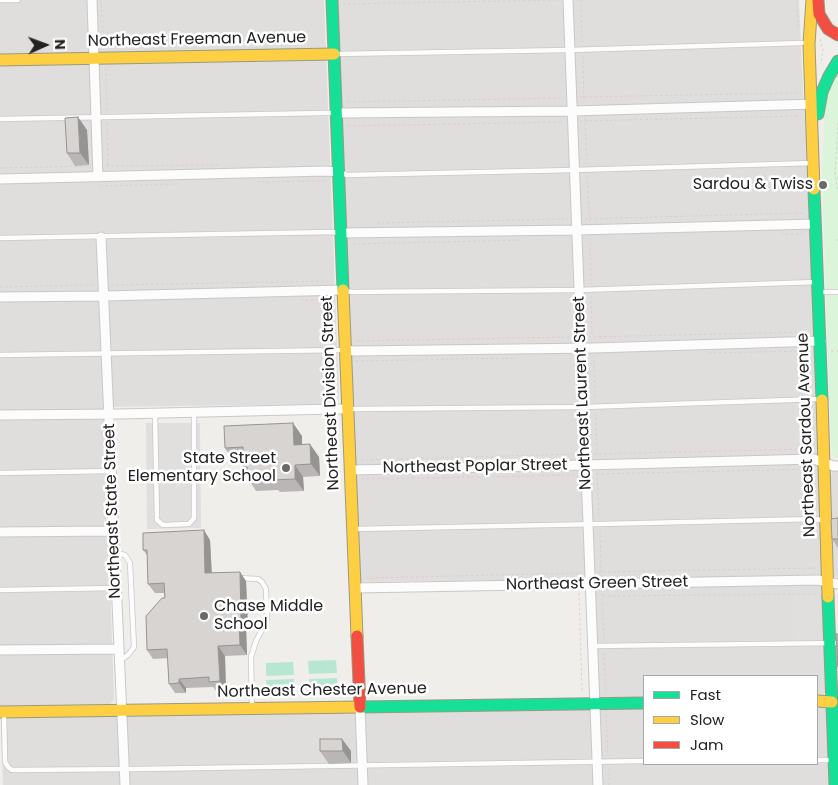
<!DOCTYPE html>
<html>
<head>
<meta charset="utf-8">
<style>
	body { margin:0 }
	#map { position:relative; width:838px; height:785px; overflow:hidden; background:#f0eeeb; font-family:Poppins,sans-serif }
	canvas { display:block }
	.legend { position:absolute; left:643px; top:675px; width:175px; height:90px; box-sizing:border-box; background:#fff; border:1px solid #a7a7a7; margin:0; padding:6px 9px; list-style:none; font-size:15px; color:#222 }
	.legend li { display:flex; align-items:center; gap:10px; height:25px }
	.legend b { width:25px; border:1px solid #a7a7a7 }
	.north { position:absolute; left:20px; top:20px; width:50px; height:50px; -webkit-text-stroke:4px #fff; paint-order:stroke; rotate:88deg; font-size:14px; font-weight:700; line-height:20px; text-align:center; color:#222 }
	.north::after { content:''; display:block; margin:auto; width:18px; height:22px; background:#222; clip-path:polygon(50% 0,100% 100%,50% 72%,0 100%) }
</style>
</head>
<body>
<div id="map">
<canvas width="838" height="785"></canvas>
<ul class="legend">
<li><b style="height:6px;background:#16e098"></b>Fast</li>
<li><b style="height:6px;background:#ffcf43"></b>Slow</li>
<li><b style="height:6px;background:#f24e42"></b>Jam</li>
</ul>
<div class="north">N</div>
</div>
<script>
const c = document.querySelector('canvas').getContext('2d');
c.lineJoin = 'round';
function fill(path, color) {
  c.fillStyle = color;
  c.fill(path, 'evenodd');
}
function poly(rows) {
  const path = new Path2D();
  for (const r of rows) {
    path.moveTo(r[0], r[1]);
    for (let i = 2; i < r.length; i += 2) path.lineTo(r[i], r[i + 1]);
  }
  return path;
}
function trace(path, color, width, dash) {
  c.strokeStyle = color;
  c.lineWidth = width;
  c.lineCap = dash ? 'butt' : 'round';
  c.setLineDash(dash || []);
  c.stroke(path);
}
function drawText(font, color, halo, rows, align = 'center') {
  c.font = font + ' Poppins,sans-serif';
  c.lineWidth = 5;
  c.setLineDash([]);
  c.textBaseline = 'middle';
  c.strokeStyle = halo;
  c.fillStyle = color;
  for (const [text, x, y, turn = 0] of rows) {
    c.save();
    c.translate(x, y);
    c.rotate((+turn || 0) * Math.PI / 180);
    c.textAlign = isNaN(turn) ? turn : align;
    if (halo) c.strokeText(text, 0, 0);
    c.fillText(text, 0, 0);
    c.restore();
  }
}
fill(poly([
	[0,0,324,0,339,397,337,401,333,403,327,404,104,407,114,698,113,701,110,704,105,704,0,706],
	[335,0,799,0,803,93,810,194,826,692,823,695,817,697,817,676,644,676,644,698,601,698,599,694,594,579,361,582],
	[835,470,838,470,838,578,834,576,830,478,832,472],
	[817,705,822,705,827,709,830,785,3,785,1,717,644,707,644,764,817,764]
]), '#dfdedc');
fill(poly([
	[838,72,838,459,833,455,831,446,822,175,825,104,831,84]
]), '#daf5da');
fill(poly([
	[336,660,337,673,309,674,308,661],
	[293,662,294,675,266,676,266,663],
	[337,678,338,691,310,692,309,679],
	[294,679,295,692,267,693,266,680]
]), '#b7e6d2');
fill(poly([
	[146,423,200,423,201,528,147,529],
	[793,595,818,595,820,641,794,641]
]), '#e0dfde');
const lane = poly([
	[0,0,18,0],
	[336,54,570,50,802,43],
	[0,119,324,113,334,113],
	[341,173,347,175,574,170,813,163],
	[0,238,333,232,338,233],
	[345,291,352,292,579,290,817,282],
	[819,292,838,292],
	[0,355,344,350],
	[350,409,584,407,819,399],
	[155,413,157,520,163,525,189,524,194,518,194,412],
	[0,473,111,471],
	[355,529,600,524,816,519,825,521],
	[115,553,125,555,130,563,134,647,128,655,121,660],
	[238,578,258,579,262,582,266,589,267,618,264,626,256,641,251,657,252,707],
	[0,590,116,588],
	[593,646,838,643],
	[4,713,5,762,8,767,12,770,136,769,644,761],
	[817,760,833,760]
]);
const street = poly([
	[92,0,98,177],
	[568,0,598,785],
	[337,113,572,111,816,104],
	[0,179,326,171,339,172],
	[341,233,576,230,816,224],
	[101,237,125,785],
	[0,297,104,296,344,290],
	[346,350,354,351,594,348,821,341],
	[0,415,119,414,334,409,348,409],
	[351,470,586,465,814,459,833,466,838,466],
	[0,532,114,531],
	[355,588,818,580,838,584],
	[0,650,119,649],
	[360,707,363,785]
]);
const fast = poly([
	[332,0,343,290],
	[818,114,822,92,829,76,838,61],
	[814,189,822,400],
	[828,597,835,785],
	[360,707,644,703]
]);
const slow = poly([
	[812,0,809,44,814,189],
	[0,60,334,54],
	[343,290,357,636],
	[822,400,828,597],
	[817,701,832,702],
	[0,712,360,707]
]);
const jam = poly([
	[818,0,819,14,828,29,838,35],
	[357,636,360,707]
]);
trace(lane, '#c9c8c7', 6);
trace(street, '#c9c8c7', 11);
trace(fast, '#999a82', 13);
trace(slow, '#999a82', 13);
trace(jam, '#999a82', 13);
trace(poly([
	[101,0,104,47],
	[577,0,588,0],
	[581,0,582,44],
	[797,0,798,29],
	[343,4,559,0],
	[820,39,823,49,821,64],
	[583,56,584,102],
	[106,68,107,112],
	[580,97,799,93],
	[348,102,564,98],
	[585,118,587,164],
	[580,121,801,116],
	[838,122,835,174,838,191],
	[107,123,108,167],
	[348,126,563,122],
	[106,166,220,165],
	[0,168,90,166],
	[587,176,590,222],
	[257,182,326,181],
	[100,186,178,184],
	[585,219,803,213],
	[377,223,568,219],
	[781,234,804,234],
	[590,238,591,284],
	[838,239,838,241],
	[353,244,524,240],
	[111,285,330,281],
	[0,287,94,285],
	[591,296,592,336],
	[301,300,332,300],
	[589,337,808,332],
	[357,341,573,337],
	[831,351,838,351],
	[709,353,810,351],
	[594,355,595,401],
	[356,361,517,358],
	[596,413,597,456],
	[594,454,812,449],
	[361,460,577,454],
	[597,473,599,519],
	[597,474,813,469],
	[362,479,578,475],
	[600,530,601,576],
	[598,572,816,568],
	[366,578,581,573],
	[579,593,582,692],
	[602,593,604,639],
	[603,596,816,594],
	[604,653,606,694],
	[606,715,608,756],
	[609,768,609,785]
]), '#dccecd', 1, [2.5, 2.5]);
trace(lane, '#fdfcfc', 4.5);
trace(street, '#fdfcfc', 9);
trace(fast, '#16e098', 11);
trace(slow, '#ffcf43', 11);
trace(jam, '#f24e42', 11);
fill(poly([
	[87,130,89,165,75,166,67,153],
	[302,436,302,444,319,457,320,476,303,477,304,491,280,492,278,490,256,491,248,478,248,473,244,467,243,460,233,460,225,448],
	[838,518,838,548,832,539],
	[210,540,212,573,246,581,248,627,246,627,247,655,225,656,226,691,216,691,213,687,186,688,186,693,175,693,169,684,168,658,153,659,147,650,165,598,164,593,155,593,148,584,147,555,143,550],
	[342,739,351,751,351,763,329,764,320,751]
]), '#b9b6b5');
fill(poly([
	[78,117,87,130,89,165,80,153],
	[293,423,302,436,302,457,294,445],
	[310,444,319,457,320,476,311,464],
	[295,465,303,477,304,491,295,479],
	[204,530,210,540,212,582,205,573],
	[240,572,246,581,248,627,241,618],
	[239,618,246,627,247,655,240,645],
	[218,646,225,656,226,691,220,681],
	[179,679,186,688,186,693,179,683],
	[342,739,351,751,351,763,343,751]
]), '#969493');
const building = poly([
	[78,117,80,153,67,153,65,118,78,117],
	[293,423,294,445,310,444,311,464,295,465,295,479,271,480,271,477,248,478,247,467,244,467,243,447,225,448,224,426,293,423],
	[838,518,838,539,832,539,831,519,838,518],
	[204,530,205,573,240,572,241,618,239,618,240,645,218,646,220,681,209,682,209,677,179,679,179,683,169,684,167,649,147,650,146,616,162,598,165,598,164,583,148,584,147,550,143,550,143,533,204,530],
	[836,634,838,634,838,667,836,634],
	[320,739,342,739,343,751,320,751,320,739]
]);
fill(building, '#d7d4d2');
trace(building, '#969493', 1);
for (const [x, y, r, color] of [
	[823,185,5,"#6a6968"],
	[286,468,5,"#6a6968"],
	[204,616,5,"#6a6968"]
]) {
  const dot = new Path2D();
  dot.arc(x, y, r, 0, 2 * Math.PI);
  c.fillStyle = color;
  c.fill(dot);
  trace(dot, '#fff', 2);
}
drawText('16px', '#222', '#fff', [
	["Northeast Freeman Avenue",197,40,-1],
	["Northeast Division Street",331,393,-92],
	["Northeast Laurent Street",583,393,-92],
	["Northeast Sardou Avenue",807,435,-92],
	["Northeast Poplar Street",475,467,-1],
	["Northeast State Street",113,511,-92],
	["Northeast Green Street",597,584,-1],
	["Northeast Chester Avenue",322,691,-1]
]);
drawText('16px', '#222', '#fff', [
	["Sardou & Twiss",813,185],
	["State Street",276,459],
	["Elementary School",276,477],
	["Chase Middle",214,607,"left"],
	["School",214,625,"left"]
], 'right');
</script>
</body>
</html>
